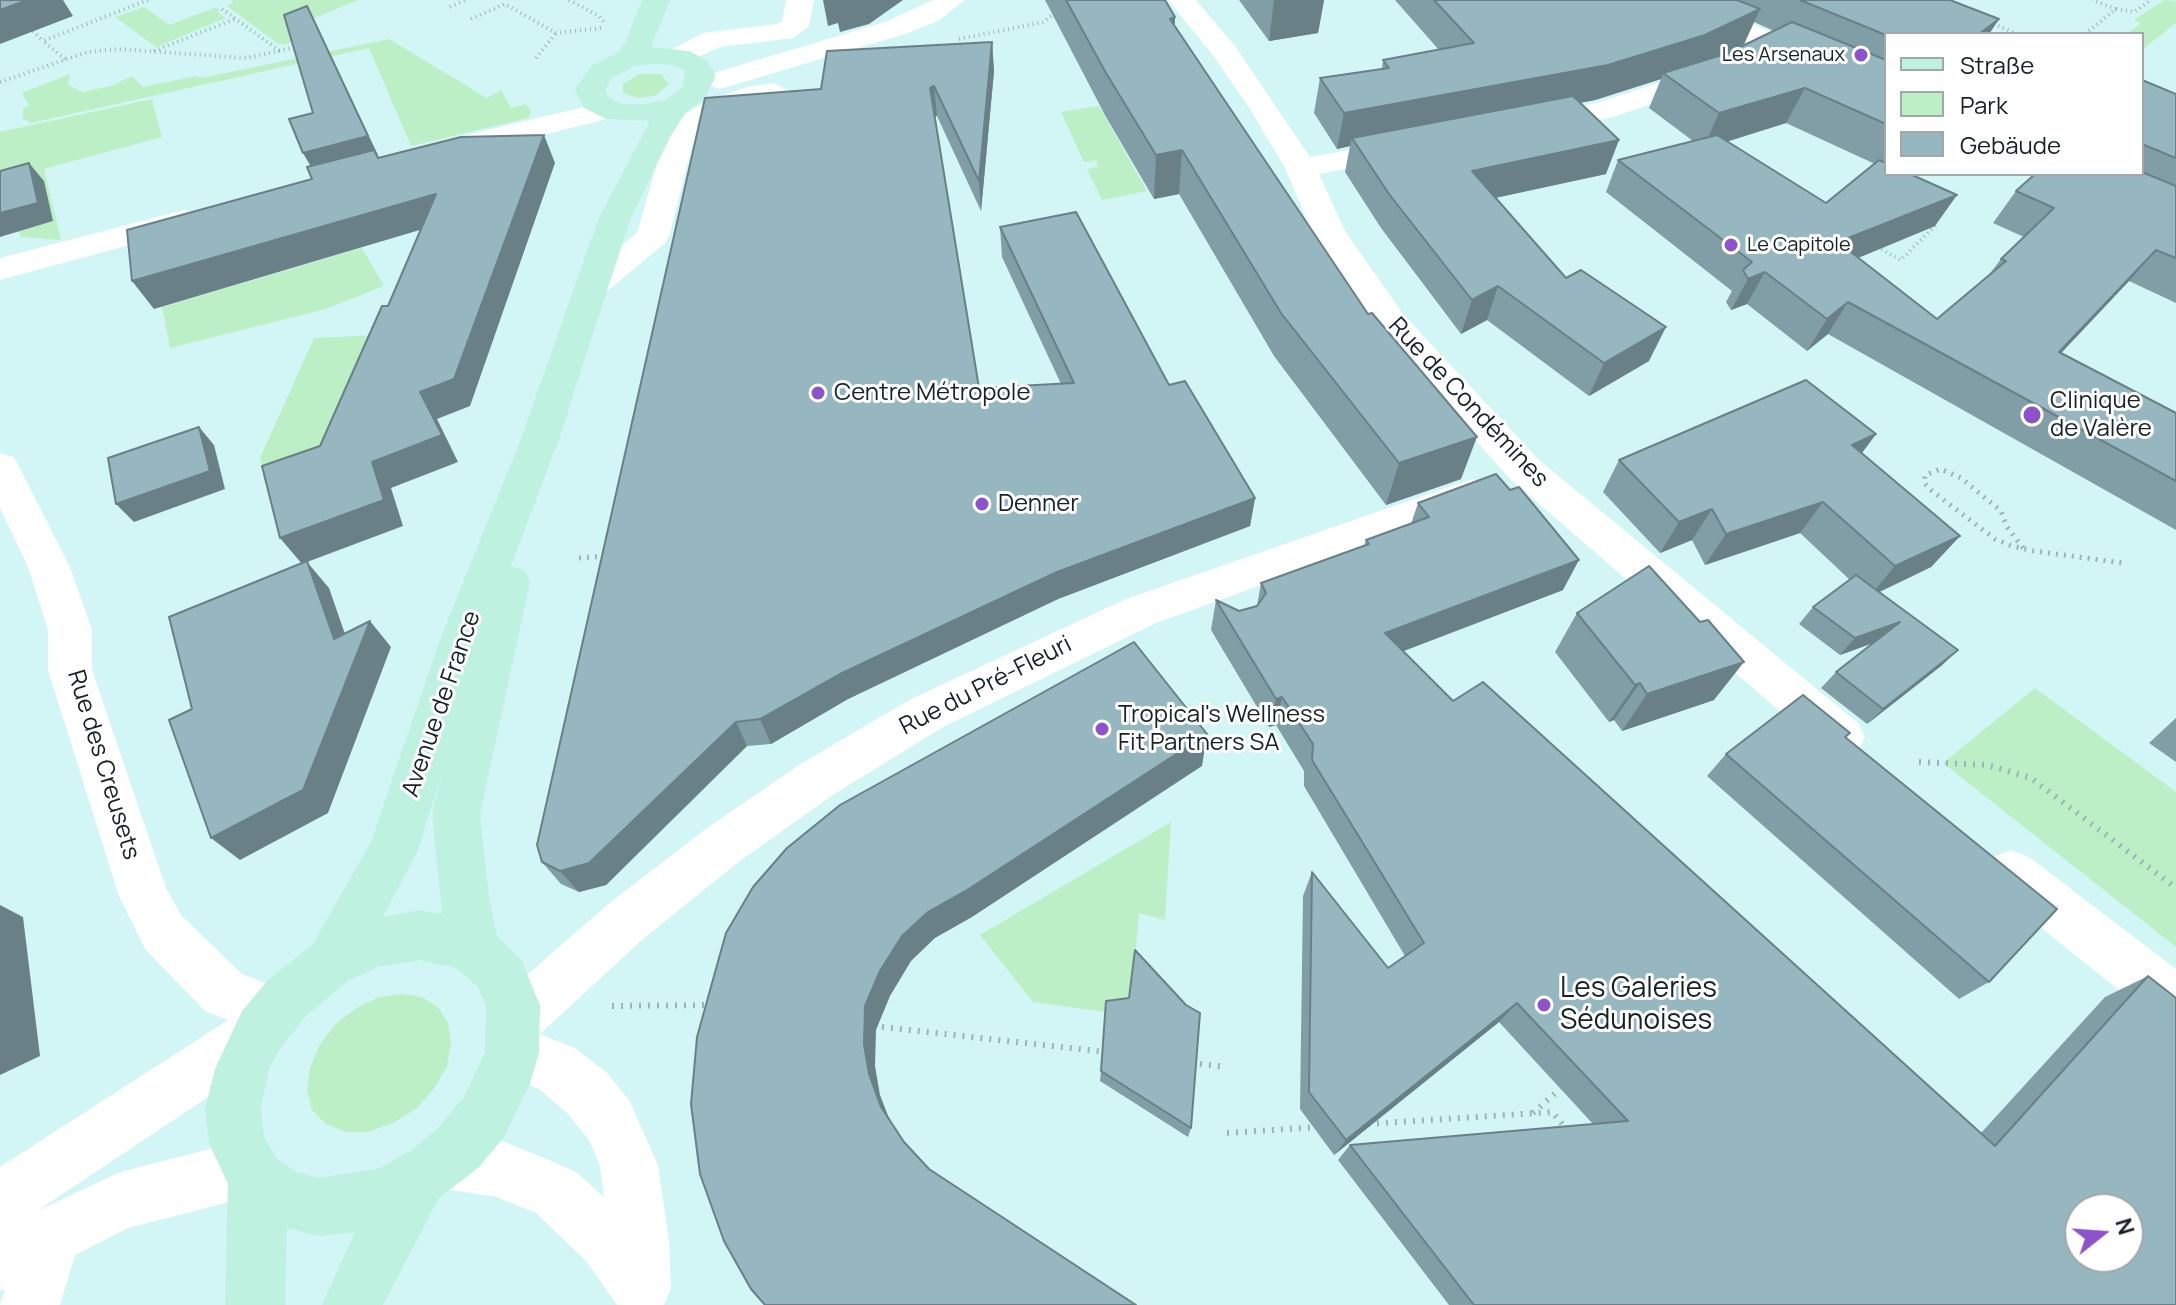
<!DOCTYPE html>
<html>
<head>
<meta charset="utf-8">
<style>
	body { margin:0 }
	#map { position:relative; width:2176px; height:1305px; overflow:hidden; background:#d2f6f5; font-family:Manrope,sans-serif }
	canvas { display:block }
	.legend { position:absolute; left:1884px; top:32px; width:260px; height:144px; box-sizing:border-box; background:#fff; border:2px solid #a2a7a7; margin:0; padding:10px 14px; list-style:none; font-size:24px; color:#162323 }
	.legend li { display:flex; align-items:center; gap:16px; height:40px }
	.legend b { width:40px; border:2px solid #a2a7a7 }
	.north { position:absolute; left:2064px; top:1193px; width:80px; height:80px; box-sizing:border-box; background:#fff; border:2px solid #a2a7a7; border-radius:50%; rotate:73deg; font-size:22px; font-weight:700; line-height:32px; text-align:center; color:#162323 }
	.north::after { content:''; display:block; margin:auto; width:28px; height:36px; background:#8d53ca; clip-path:polygon(50% 0,100% 100%,50% 72%,0 100%) }
</style>
</head>
<body>
<div id="map">
<canvas width="2176" height="1305"></canvas>
<ul class="legend">
<li><b style="height:10px;background:#bef1e0"></b>Straße</li>
<li><b style="height:22px;background:#bdefc6"></b>Park</li>
<li><b style="height:22px;background:#96b7c0"></b>Gebäude</li>
</ul>
<div class="north">N</div>
</div>
<script>
const c = document.querySelector('canvas').getContext('2d');
c.lineJoin = 'round';
function fill(path, color) {
  c.fillStyle = color;
  c.fill(path, 'evenodd');
}
function poly(rows) {
  const path = new Path2D();
  for (const r of rows) {
    path.moveTo(r[0], r[1]);
    for (let i = 2; i < r.length; i += 2) path.lineTo(r[i], r[i + 1]);
  }
  return path;
}
function trace(path, color, width, dash) {
  c.strokeStyle = color;
  c.lineWidth = width;
  c.lineCap = dash ? 'butt' : 'round';
  c.setLineDash(dash || []);
  c.stroke(path);
}
function drawText(font, color, halo, rows, align = 'center') {
  c.font = font + ' Manrope,sans-serif';
  c.lineWidth = 6;
  c.setLineDash([]);
  c.textBaseline = 'middle';
  c.strokeStyle = halo;
  c.fillStyle = color;
  for (const [text, x, y, turn = 0] of rows) {
    c.save();
    c.translate(x, y);
    c.rotate((+turn || 0) * Math.PI / 180);
    c.textAlign = isNaN(turn) ? turn : align;
    if (halo) c.strokeText(text, 0, 0);
    c.fillText(text, 0, 0);
    c.restore();
  }
}
fill(poly([
	[230,0,358,0,303,23,315,31,285,45,278,44,227,6,234,3],
	[2164,0,2176,1,2176,23,2142,50,2142,34,2127,34,2141,23,2134,20],
	[144,7,169,25,216,7,220,10,217,12,226,18,156,47,115,17],
	[389,39,487,98,501,90,511,108,526,104,531,112,528,118,411,146,369,48,31,123,23,119,23,109,29,105,22,93,70,74,68,85,83,92,111,86,132,76,143,87,196,76,201,78],
	[639,74,661,74,669,84,656,95,640,98,627,95,623,92,623,84],
	[152,99,162,137,44,169,61,240,20,237,15,208,0,181,0,132],
	[1099,106,1147,191,1102,200,1087,169,1098,167,1096,160,1084,162,1061,112],
	[362,248,384,286,326,309,170,348,162,307],
	[399,334,348,453,269,485,260,458,314,338],
	[2035,688,2176,792,2176,947,1943,763],
	[1171,822,1165,920,1139,913,1131,1005,1106,1012,1033,1002,980,935],
	[402,994,422,997,438,1007,448,1023,451,1043,447,1066,434,1089,416,1109,393,1123,368,1132,346,1132,326,1124,312,1110,307,1090,310,1068,320,1044,336,1024,356,1008,379,997]
]), '#bdefc6');
trace(poly([
	[569,0,599,16,606,24],
	[450,7,465,0],
	[222,9,281,52],
	[2116,9,2134,12,2151,0],
	[471,19,505,4,556,33,601,28],
	[1989,22,2017,34],
	[33,31,43,41],
	[2085,34,2116,9,2092,0],
	[959,39,1044,22,1055,12],
	[154,51,235,19],
	[536,58,556,33],
	[65,59,43,41,148,0],
	[0,82,88,52,117,49,246,58,301,46],
	[1877,247,1901,260,1938,223]
]), '#99b6b5', 4, [1, 4]);
trace(poly([
	[2023,548,2007,527,2001,511,1961,478,1941,469,1925,475,1924,483,1932,491,1995,539,2012,546,2034,551,2123,563],
	[579,558,606,556]
]), '#99b6b5', 5, [2, 6]);
trace(poly([
	[1919,762,1987,765,2031,778,2176,888],
	[612,1006,713,1005],
	[873,1026,1106,1052],
	[1191,1063,1226,1067],
	[1533,1113,1560,1089],
	[1368,1124,1552,1112,1568,1131],
	[1227,1133,1318,1127]
]), '#99b6b5', 6, [2, 7]);
fill(poly([
	[786,0,814,0,809,26,793,38,720,47,679,66,669,63,665,57,669,51,703,33,777,24,782,22,786,0],
	[933,0,965,0,938,21,905,34,720,89,710,86,705,80,710,74,885,22,933,0],
	[1168,0,1196,0,1235,46,1310,157,1405,140,1416,142,1420,149,1416,156,1319,174,1345,231,1403,314,1539,460,1858,723,1865,737,1858,751,1842,757,1826,751,1511,480,1377,330,1312,232,1285,168,1250,109,1215,58,1168,0],
	[1658,0,1695,0,1886,80,1886,100,1662,6,1658,0],
	[1711,66,1721,69,1726,75,1721,81,1613,117,1531,134,1520,131,1516,125,1520,119,1596,103,1711,66],
	[773,83,797,94,802,100,797,106,787,109,761,102,731,112,707,126,692,146,669,237,664,244,606,292,594,295,582,292,577,284,582,276,637,233,662,146,671,129,685,114,709,100,747,87,773,83],
	[609,101,620,104,624,110,620,116,440,160,429,158,424,151,429,144,609,101],
	[184,210,196,213,200,220,196,227,0,280,0,258,184,210],
	[0,453,14,457,70,567,92,630,92,670,166,888,181,915,242,974,293,993,301,1012,280,1049,37,1211,120,1172,249,1139,269,1148,278,1168,269,1188,249,1197,128,1228,75,1255,60,1305,0,1305,5,1289,0,1291,0,1167,228,1020,205,1011,145,949,119,896,48,670,48,630,28,567,0,508,0,453],
	[1472,479,1486,484,1492,494,1486,504,1156,623,943,727,836,793,741,860,643,939,540,1034,575,1048,607,1073,629,1100,658,1165,669,1242,671,1288,664,1305,617,1305,587,1262,536,1213,497,1197,444,1189,424,1180,415,1160,424,1140,444,1131,497,1139,556,1163,576,1172,604,1197,600,1166,589,1140,567,1113,539,1089,493,1071,485,1052,492,1034,487,1022,495,1003,607,905,707,828,802,763,911,699,1126,599,1472,479],
	[2011,850,2029,857,2176,969,2176,1028,2157,1021,1993,889,1986,873,1993,857,2011,850]
]), '#fff');
fill(poly([
	[642,0,670,0,651,47,689,51,706,60,716,75,706,97,686,112,670,137,630,220,559,439,511,566,524,570,530,582,480,814,489,897,497,936,522,961,540,1006,539,1052,530,1084,504,1137,479,1167,439,1198,383,1305,322,1305,355,1232,319,1236,287,1228,285,1305,225,1305,228,1184,209,1143,205,1109,215,1069,242,1011,268,980,313,944,371,842,439,642,521,439,598,220,650,121,606,119,584,108,575,90,591,66,617,53,625,43,642,0],
	[653,64,673,65,685,71,683,87,665,100,646,104,622,104,608,97,605,90,612,78,634,66,653,64],
	[442,772,432,814,442,914,419,910,383,917,418,850,442,772],
	[419,960,456,968,477,986,486,1006,485,1052,464,1097,439,1127,412,1150,380,1168,319,1178,297,1172,277,1159,264,1136,261,1109,269,1069,280,1049,306,1016,349,980,378,967,419,960]
]), '#bef1e0');
fill(poly([
	[1045,0,1165,0,1175,17,1175,27,1461,479,1386,505,1274,356,1179,194,1154,199,1106,117],
	[1239,0,1324,0,1318,33,1269,41],
	[1395,0,1950,0,1999,19,1989,34,1886,34,1886,174,1912,175,1935,226,1858,258,1937,319,1988,276,2001,259,2024,237,1993,223,2016,191,2142,174,2142,80,2176,94,2176,303,2129,281,2061,353,2176,413,2176,530,1828,334,1807,351,1747,304,1731,310,1726,302,1732,291,1606,192,1618,160,1693,141,1649,108,1661,79,1595,100,1580,103,1606,174,1495,198,1566,278,1649,361,1589,396,1487,320,1461,334,1381,228,1345,172,1350,146,1337,149,1314,113,1320,78,1382,69,1383,60,1439,50],
	[1754,22,1774,31,1723,54,1744,44],
	[1786,123,1875,164,1826,203,1726,142],
	[992,42,994,71,981,211,937,116,935,116,979,388,1061,384,1002,257,1000,227,1169,385,1255,498,1250,526,1058,599,848,699,771,744,747,746,606,885,579,892,561,884,542,862,821,89],
	[1876,434,1862,453,1960,536,1931,567,1879,592,1958,650,1941,666,1867,724,1821,688,1836,672,1873,643,1840,655,1799,624,1813,607,1850,580,1800,533,1705,565,1692,540,1660,553,1603,492,1619,460],
	[1418,503,1563,590,1403,651,1453,701,1981,1133,2105,997,2148,976,2176,1305,1449,1305,1338,1160,1350,1145,1593,1124,1499,1022,1334,1155,1300,1109,1303,896,1312,872,1388,968,1405,956,1304,786,1304,771,1276,725,1269,727,1211,630,1216,600,1239,611,1257,606,1261,583,1364,546,1366,540,1411,524],
	[1577,613,1714,700,1622,731,1614,720,1609,722,1555,652],
	[2176,718,2176,762,2149,743],
	[1850,733,1846,738,1989,982,1959,999,1707,776,1726,754],
	[1101,1071,1191,1128,1188,1137,1100,1081]
]), '#819da5');
fill(poly([
	[27,0,63,0,73,16,0,44,0,10],
	[823,0,903,0,869,24,840,32,838,23,828,26],
	[1274,0,1324,0,1318,33,1269,41],
	[307,6,378,155,314,172,303,153,368,136],
	[1760,9,1744,44,1690,70,1663,73,1661,79,1595,100,1356,145,1352,138,1350,146,1337,149,1344,113],
	[1175,17,1173,60,1170,19],
	[1999,19,1989,34,1979,34],
	[992,42,994,71,981,211,979,181],
	[934,86,937,116,933,117,930,88],
	[1805,88,1786,123,1703,149,1719,113],
	[544,135,555,163,470,406,437,419,458,462,391,488,403,526,307,562,329,588,354,660,370,621,391,647,328,813,240,860,211,838,334,639,302,564,280,538,372,462,420,392],
	[1619,140,1606,174,1462,205,1472,171],
	[1182,150,1179,194,1154,199,1156,155],
	[29,163,44,181,53,221,0,237,0,213],
	[436,194,450,221,154,309,132,281],
	[1957,195,1935,226,1819,274,1838,242],
	[2156,250,2129,281,2032,384,2059,352],
	[1765,272,1747,304,1731,310,1748,279],
	[1498,286,1487,320,1461,334,1472,300],
	[1848,302,1828,334,1807,351,1827,319],
	[1666,327,1649,361,1589,396,1604,363],
	[199,427,214,445,225,489,134,522,116,504],
	[1876,434,1852,466,1852,445],
	[1477,437,1461,479,1386,505,1399,463],
	[1255,498,1250,526,1058,599,848,699,771,744,760,719,840,674,1057,572],
	[1823,502,1800,533,1705,565,1726,534],
	[1712,509,1692,540,1660,553,1679,522],
	[1960,536,1931,567,1869,597,1895,566],
	[1579,560,1563,590,1375,662,1385,633],
	[1900,622,1884,639,1840,655,1855,638],
	[1958,650,1941,666,1867,724,1883,709],
	[1744,662,1714,700,1622,731,1647,694],
	[1640,683,1614,720,1609,722,1635,685],
	[1282,697,1276,725,1269,727,1276,699],
	[736,722,747,746,606,885,579,892,560,871],
	[1207,734,1202,766,972,917,935,938,911,961,890,996,876,1030,875,1066,880,1095,892,1126,881,1107,869,1074,864,1044,865,1006,880,971,902,936,928,912],
	[0,905,23,917,40,1056,0,1075],
	[1517,1003,1499,1022,1334,1155,1346,1140]
]), '#698086');
const building = poly([
	[0,0,27,0,0,10,0,0],
	[1066,0,1165,0,1175,17,1170,19,1368,314,1372,313,1477,437,1399,463,1281,313,1182,150,1156,155,1106,73,1066,0],
	[1434,0,1737,0,1760,9,1705,35,1608,65,1344,113,1320,78,1389,68,1383,60,1474,43,1434,0],
	[1800,0,1950,0,1999,19,1979,34,1886,34,1886,35,1800,0],
	[307,6,368,136,303,153,289,119,313,113,284,15,307,6],
	[1792,22,1886,60,1886,124,1805,88,1719,113,1663,73,1728,53,1792,22],
	[992,42,979,181,934,86,930,88,979,388,1074,383,1000,227,1076,212,1169,385,1185,381,1255,498,1057,572,840,674,760,719,736,722,589,863,560,871,542,862,537,845,705,98,821,89,827,51,992,42],
	[2142,80,2176,94,2176,158,2142,144,2142,80],
	[1573,96,1619,140,1472,171,1566,278,1581,270,1666,327,1604,363,1498,286,1472,300,1389,194,1352,138,1573,96],
	[544,135,454,379,420,392,442,435,372,462,384,500,280,538,262,466,320,446,382,306,388,306,436,194,132,281,127,230,312,179,307,167,374,150,378,158,461,137,544,135],
	[1717,135,1826,203,1879,160,1886,163,1886,174,1910,174,1957,195,1838,242,1937,319,2006,261,2001,259,2054,208,2016,191,2035,174,2142,174,2142,172,2176,186,2176,258,2156,250,2059,352,2176,413,2176,481,1848,302,1827,319,1765,272,1748,279,1743,270,1752,262,1618,160,1717,135],
	[29,163,38,203,0,213,0,171,29,163],
	[1806,380,1876,434,1852,445,1960,536,1895,566,1823,502,1726,534,1712,509,1679,522,1619,460,1806,380],
	[199,427,210,471,116,504,108,458,199,427],
	[1496,474,1510,490,1519,487,1579,560,1385,633,1453,701,1483,682,1995,1146,2148,976,2176,998,2176,1305,1474,1305,1350,1145,1628,1121,1517,1003,1346,1140,1309,1092,1312,872,1388,968,1424,943,1312,760,1313,744,1282,697,1276,699,1216,600,1239,611,1257,606,1266,593,1261,583,1369,544,1366,540,1429,517,1418,503,1496,474],
	[2080,1209,2128,1209,2128,1257,2080,1257,2080,1209],
	[307,561,334,639,370,621,303,790,211,838,169,720,192,709,169,617,307,561],
	[1649,566,1700,622,1708,620,1744,662,1647,694,1640,683,1635,685,1577,613,1649,566],
	[1856,575,1958,650,1883,709,1836,672,1900,622,1855,638,1813,607,1856,575],
	[1134,642,1207,734,967,890,928,912,902,936,880,971,865,1006,864,1044,869,1074,881,1107,904,1142,929,1169,1136,1305,765,1305,751,1289,724,1241,700,1174,691,1104,697,1037,726,933,753,887,787,848,840,805,1134,642],
	[1803,695,1850,733,1845,737,2057,909,1989,982,1726,754,1803,695],
	[1135,950,1186,1005,1200,1013,1191,1128,1101,1071,1106,1001,1129,998,1135,950]
]);
fill(building, '#96b7c0');
trace(building, '#698086', 2);
for (const [x, y, r, color] of [
	[1861,55,8,"#8d53ca"],
	[1731,245,8,"#8d53ca"],
	[818,393,8,"#8d53ca"],
	[2032,415,10,"#8d53ca"],
	[982,504,8,"#8d53ca"],
	[1102,729,8,"#8d53ca"],
	[1544,1005,8,"#8d53ca"]
]) {
  const dot = new Path2D();
  dot.arc(x, y, r, 0, 2 * Math.PI);
  c.fillStyle = color;
  c.fill(dot);
  trace(dot, '#fff', 3);
}
drawText('20px', '#162323', '#fff', [
	["Les Arsenaux",1845,55],
	["Le Capitole",1747,245,"left"]
], 'right');
drawText('24px', '#162323', '#fff', [
	["Centre Métropole",834,393],
	["Clinique",2050,401],
	["de Valère",2050,429],
	["Denner",998,504],
	["Tropical's Wellness",1118,715],
	["Fit Partners SA",1118,743]
], 'left');
drawText('24px', '#162323', '#fff', [
	["Rue de Condémines",1468,403,47],
	["Rue du Pré-Fleuri",986,686,-27],
	["Avenue de France",442,704,-71],
	["Rue des Creusets",103,765,73]
]);
drawText('28px', '#162323', '#fff', [
	["Les Galeries",1560,989],
	["Sédunoises",1560,1021]
], 'left');
</script>
</body>
</html>
